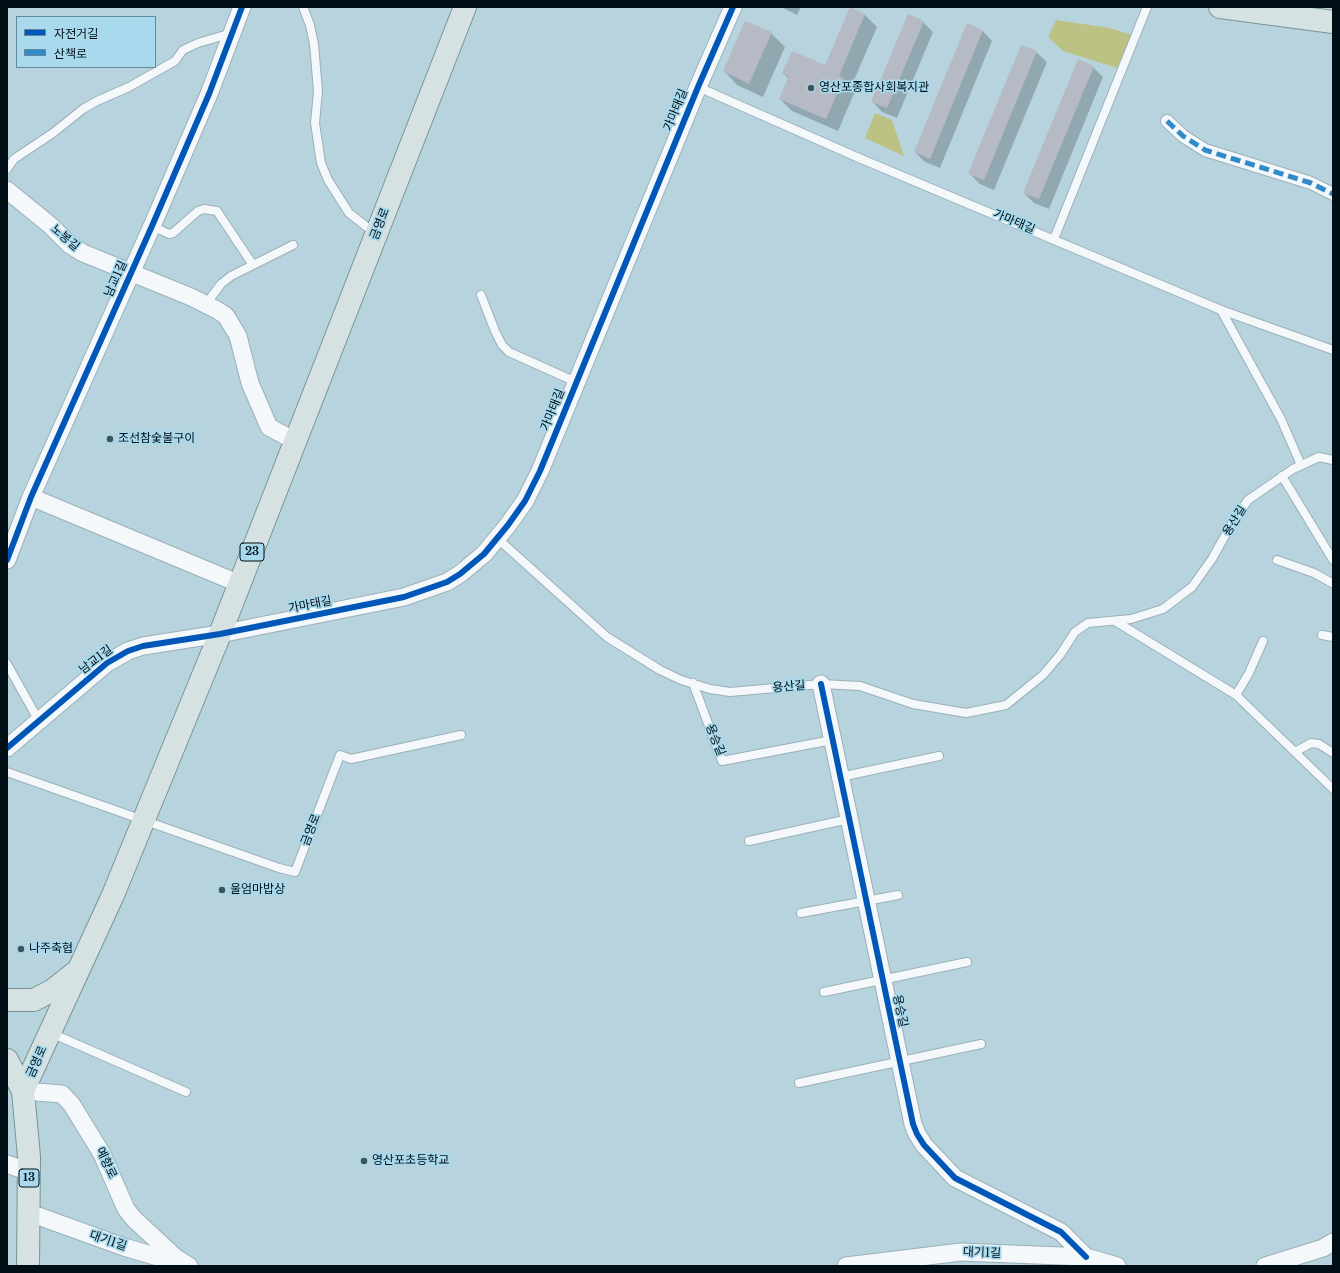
<!DOCTYPE html>
<html>
<head>
<meta charset="utf-8">
<style>
	body { margin:0 }
	#map { position:relative; width:1340px; height:1273px; overflow:hidden; background:#b7d3de; font-family:"Libre Baskerville","Noto Sans KR",serif }
	canvas { display:block }
	.frame { position:absolute; inset:0; border:8px solid #000e15; pointer-events:none }
	.legend { position:absolute; left:16px; top:16px; width:140px; height:52px; box-sizing:border-box; background:#a8d9ed; border:1px solid #658897; margin:0; padding:5px 7px; list-style:none; font-size:12px; color:#000e15 }
	.legend li { display:flex; align-items:center; gap:8px; height:20px }
	.legend b { width:20px; border:1px solid #658897 }
</style>
</head>
<body>
<div id="map">
<canvas width="1340" height="1273"></canvas>
<div class="frame"></div>
<ul class="legend">
<li><b style="height:5px;background:#0057b8"></b>자전거길</li>
<li><b style="height:5px;background:#328ac8"></b>산책로</li>
</ul>
</div>
<script>
const c = document.querySelector('canvas').getContext('2d');
c.lineJoin = 'round';
function fill(path, color) {
  c.fillStyle = color;
  c.fill(path, 'evenodd');
}
function poly(rows) {
  const path = new Path2D();
  for (const r of rows) {
    path.moveTo(r[0], r[1]);
    for (let i = 2; i < r.length; i += 2) path.lineTo(r[i], r[i + 1]);
  }
  return path;
}
function trace(path, color, width, dash) {
  c.strokeStyle = color;
  c.lineWidth = width;
  c.lineCap = dash ? 'butt' : 'round';
  c.setLineDash(dash || []);
  c.stroke(path);
}
function drawText(font, color, halo, rows, align = 'center') {
  c.font = font + ' "Libre Baskerville","Noto Sans KR",serif';
  c.lineWidth = 3.5;
  c.setLineDash([]);
  c.textBaseline = 'middle';
  c.strokeStyle = halo;
  c.fillStyle = color;
  for (const [text, x, y, turn = 0] of rows) {
    c.save();
    c.translate(x, y);
    c.rotate((+turn || 0) * Math.PI / 180);
    c.textAlign = isNaN(turn) ? turn : align;
    if (halo) c.strokeText(text, 0, 0);
    c.fillText(text, 0, 0);
    c.restore();
  }
}
fill(poly([
	[1056,20,1110,28,1132,35,1117,68,1063,51,1048,37],
	[875,113,892,120,904,156,865,138]
]), '#bbc284');
fill(poly([
	[781,7,801,7,797,15],
	[850,8,865,15,877,27,851,87,855,91,838,131,792,111,780,99,789,79,783,73,826,66],
	[923,22,933,32,897,118,882,112,872,101],
	[982,30,992,41,940,168,925,162,915,152],
	[771,33,785,47,763,97,737,85,724,71],
	[1036,52,1047,62,994,190,980,184,969,173],
	[1093,67,1103,77,1049,209,1034,203,1024,193]
]), '#0003');
fill(poly([
	[850,7,865,14,839,76,844,78,826,119,779,99,789,76,782,73,792,51,825,65],
	[908,14,924,21,887,108,871,102],
	[745,21,772,32,749,84,723,71],
	[967,23,983,30,930,159,914,152],
	[1021,45,1037,51,984,180,968,174],
	[1078,59,1094,66,1039,199,1023,193]
]), '#b5bac4');
const service = poly([
	[303,7,310,25,314,44,318,91,315,123,321,163,328,180,349,213,376,234],
	[698,87,859,158,1221,310,1333,350],
	[7,169,14,159,53,133,83,109,97,101,129,87,175,61,183,50,198,43,232,33],
	[152,226,169,234,173,233,198,211,204,209,217,211,253,265],
	[1054,239,1147,7],
	[481,295,495,331,502,345,509,352,576,382],
	[206,304,221,284,231,276,293,245],
	[1221,310,1281,419,1301,465],
	[1282,476,1333,560],
	[498,539,607,637,660,670,681,680,710,689,730,692,821,684,860,686,913,704,966,713,1006,705,1043,675,1060,655,1075,632,1088,623,1131,619,1163,609,1192,587,1212,559,1231,525,1248,500,1293,469,1319,457,1333,460],
	[1277,560,1314,573,1332,583],
	[1115,621,1236,695,1333,789],
	[1322,635,1333,637],
	[7,664,39,721],
	[693,683,722,761,832,740],
	[1236,695,1249,673,1263,641],
	[1295,752,1311,743,1319,744,1333,753],
	[7,772,279,868,295,872,340,755,351,759,461,735],
	[840,777,939,756],
	[749,841,849,819],
	[801,913,898,895],
	[824,992,967,962],
	[51,1033,186,1092],
	[799,1083,981,1044]
]);
const pedestrian = poly([
	[1167,121,1183,136,1205,150,1311,183,1333,194]
]);
const minor = poly([
	[7,190,51,226,70,245,83,253,191,297,217,310,226,316,238,336,250,383,269,427,295,441],
	[31,497,240,584],
	[7,560,31,497,152,226,209,94,242,7],
	[821,684,913,1124,917,1134,924,1145,955,1178,1061,1232,1086,1257],
	[7,748,107,663,128,651,143,646,220,634,404,597,447,582,460,574,484,554,508,525,525,501,540,471,698,87,733,7],
	[23,1091,62,1094,72,1105,102,1154,126,1209,134,1219,176,1258],
	[7,1164,29,1172],
	[27,1212,124,1247,158,1257,176,1258,189,1266],
	[846,1266,961,1252,1086,1257,1117,1266],
	[1265,1266,1323,1248,1333,1242]
]);
const primary = poly([
	[1220,7,1333,22],
	[7,1000,34,1000,53,990,76,972],
	[7,1060,23,1091,29,1157,28,1266],
	[23,1091,113,895,220,634,465,7]
]);
trace(service, '#9ab0b8', 10);
trace(pedestrian, '#9ab0b8', 14);
trace(minor, '#9ab0b8', 19);
trace(primary, '#779595', 24);
trace(poly([
	[1234,146,1243,129],
	[1271,159,1277,145]
]), '#c5ced2', 2.5, [4, 2]);
trace(service, '#f4f8fa', 8);
trace(pedestrian, '#f4f8fa', 12);
trace(minor, '#f4f8fa', 17);
trace(primary, '#d5e2e1', 22);
trace(poly([
	[1167,121,1183,136,1205,150,1311,183,1333,194]
]), '#328ac8', 5, [10, 5]);
trace(poly([
	[7,560,31,497,152,226,209,94,242,7],
	[821,684,913,1124,917,1134,924,1145,955,1178,1061,1232,1086,1257],
	[7,748,107,663,128,651,143,646,220,634,404,597,447,582,460,574,484,554,508,525,525,501,540,471,698,87,733,7]
]), '#0057b8', 6);
for (const [x, y, r, color] of [
	[811,88,4,"#40535b"],
	[110,439,4,"#40535b"],
	[222,890,4,"#40535b"],
	[21,949,4,"#40535b"],
	[364,1161,4,"#40535b"]
]) {
  const dot = new Path2D();
  dot.arc(x, y, r, 0, 2 * Math.PI);
  c.fillStyle = color;
  c.fill(dot);
  trace(dot, '#a8d9ed', 1.5);
}
for (const [x, y, w] of [
	[252,552,24],
	[29,1178,20]
]) {
  const box = new Path2D();
  box.roundRect(x - w / 2, y - 9, w, 18, 3);
  c.fillStyle = '#a8d9ed';
  c.fill(box);
  trace(box, '#000e15', 1);
}
drawText('bold 11px', '#000e15', null, [
	["23",252,552],
	["13",29,1178]
]);
drawText('12px', '#000e15', '#a8d9ed', [
	["영산포종합사회복지관",819,88],
	["조선참숯불구이",118,439],
	["울엄마밥상",230,890],
	["나주축협",29,949],
	["영산포초등학교",372,1161]
], 'left');
drawText('12px', '#000e15', '#a8d9ed', [
	["가마태길",676,110,-68],
	["가마태길",1014,222,23],
	["금영로",380,224,-69],
	["노봉길",65,238,40],
	["남교1길",116,279,-66],
	["가마태길",553,410,-68],
	["용산길",1235,521,-58],
	["가마태길",310,605,-11],
	["남교1길",96,660,-37],
	["용산길",789,687,-5],
	["용승길",715,740,68],
	["금영로",311,830,-69],
	["용승길",900,1011,78],
	["금영로",37,1062,-66],
	["예향로",106,1163,65],
	["대기1길",108,1241,19],
	["대기1길",982,1253,2]
]);
</script>
</body>
</html>
